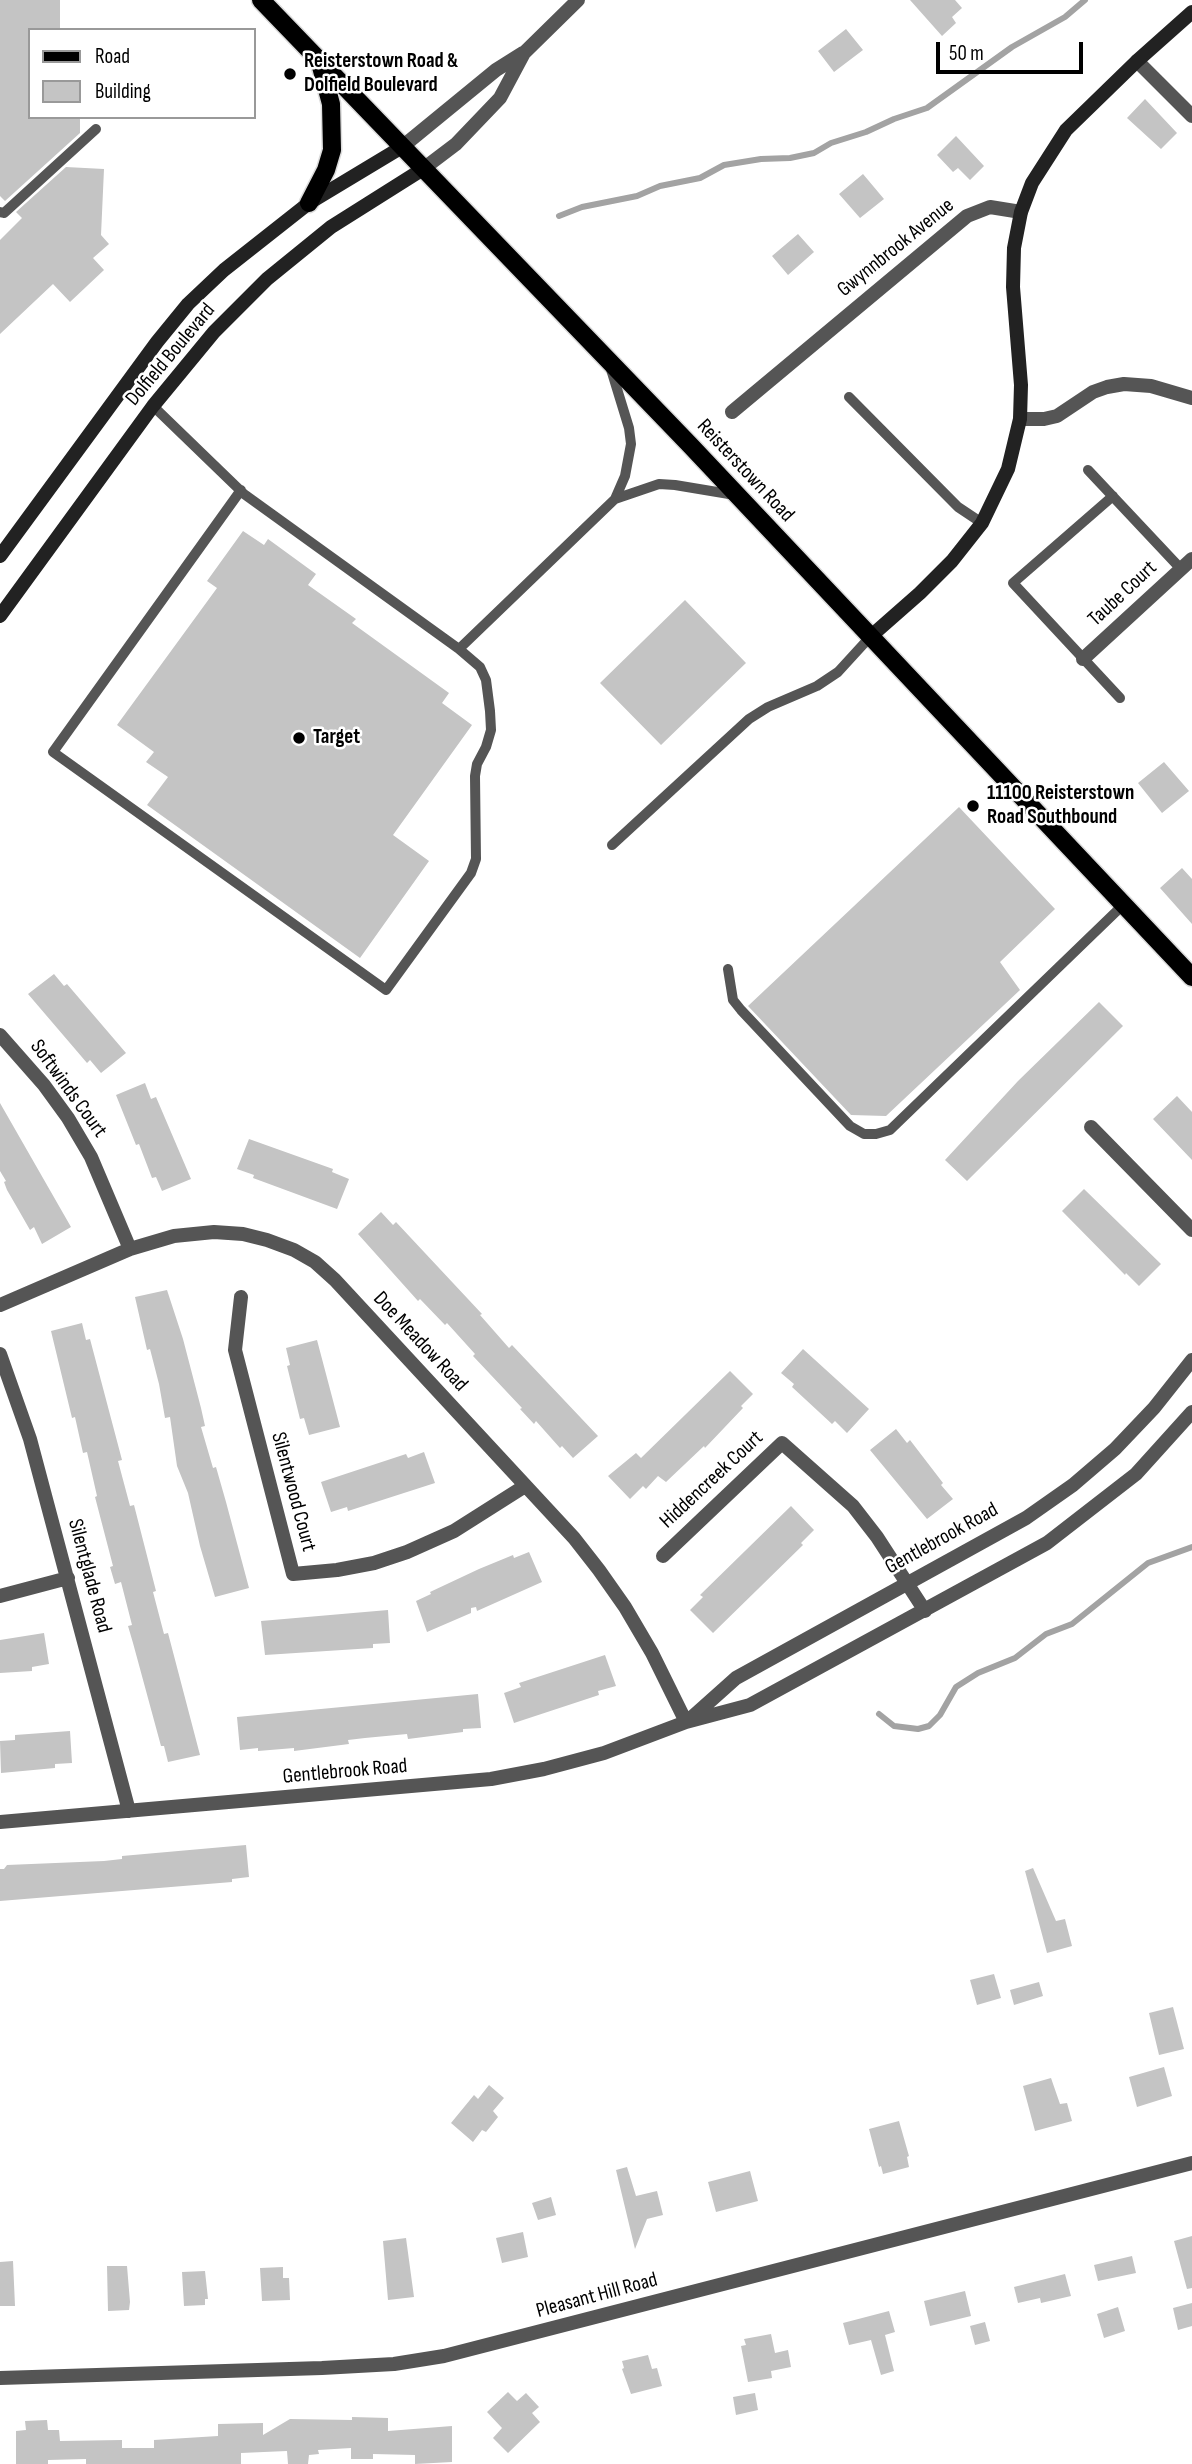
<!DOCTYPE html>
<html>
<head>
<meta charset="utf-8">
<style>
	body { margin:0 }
	#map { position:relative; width:1192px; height:2464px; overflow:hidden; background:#fff; font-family:"Sofia Sans Condensed",sans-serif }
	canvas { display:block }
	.legend { position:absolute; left:28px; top:28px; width:228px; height:91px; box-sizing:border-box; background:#fff; border:2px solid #999; margin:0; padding:9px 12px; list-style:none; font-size:21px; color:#000 }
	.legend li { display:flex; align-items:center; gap:14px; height:35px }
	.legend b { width:35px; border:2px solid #999 }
	.scale { position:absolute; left:936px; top:42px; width:147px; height:32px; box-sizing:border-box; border:4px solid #000; border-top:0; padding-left:9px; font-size:21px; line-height:24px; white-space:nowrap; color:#000; -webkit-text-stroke:5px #fff; paint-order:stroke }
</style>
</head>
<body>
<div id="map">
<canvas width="1192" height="2464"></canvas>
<ul class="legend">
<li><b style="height:9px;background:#000"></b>Road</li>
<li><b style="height:19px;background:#c4c4c4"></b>Building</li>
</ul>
<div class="scale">50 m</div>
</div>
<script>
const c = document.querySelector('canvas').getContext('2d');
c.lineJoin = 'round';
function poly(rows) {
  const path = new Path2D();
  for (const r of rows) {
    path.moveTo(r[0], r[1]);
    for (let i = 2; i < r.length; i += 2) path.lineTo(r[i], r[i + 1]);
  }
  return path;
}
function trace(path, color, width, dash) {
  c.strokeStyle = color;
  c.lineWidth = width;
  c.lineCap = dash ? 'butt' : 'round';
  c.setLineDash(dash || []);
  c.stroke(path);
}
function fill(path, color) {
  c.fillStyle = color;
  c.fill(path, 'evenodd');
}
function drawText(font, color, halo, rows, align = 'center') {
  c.font = font + ' "Sofia Sans Condensed",sans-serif';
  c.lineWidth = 5;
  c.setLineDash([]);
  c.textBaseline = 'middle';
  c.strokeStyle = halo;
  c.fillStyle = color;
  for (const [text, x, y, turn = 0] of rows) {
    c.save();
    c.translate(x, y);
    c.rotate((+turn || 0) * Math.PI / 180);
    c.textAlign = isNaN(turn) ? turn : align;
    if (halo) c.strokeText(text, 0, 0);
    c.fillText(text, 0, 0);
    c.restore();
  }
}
trace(poly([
	[559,216,582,207,637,196,660,186,700,178,724,165,761,159,790,158,814,153,831,143,866,132,894,119,927,108,1012,47,1065,17,1085,0],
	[879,1714,894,1726,918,1729,929,1726,940,1715,956,1687,978,1673,1015,1658,1046,1634,1072,1624,1148,1563,1192,1547]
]), '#a3a3a3', 6);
fill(poly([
	[0,0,60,0,60,30,30,30,30,117,80,117,80,133,5,201,0,196],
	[910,0,955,0,962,8,952,17,956,23,942,36],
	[846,29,863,50,834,72,818,51],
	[1145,99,1177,133,1161,149,1127,118],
	[956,136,984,166,970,180,958,168,953,172,937,155],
	[66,167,104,169,101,235,109,244,93,258,104,270,70,302,53,284,0,334,0,240,22,218,16,212],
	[863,174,884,199,860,218,839,194],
	[798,234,814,252,788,275,772,256],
	[243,531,264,545,268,539,316,574,308,585,356,619,352,623,449,693,442,703,472,725,393,835,429,861,360,958,147,805,168,777,146,762,154,752,117,725,217,588,207,581],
	[685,600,746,663,661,745,600,683],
	[1164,762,1189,791,1162,813,1138,783],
	[959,807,1055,909,1000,962,1020,990,886,1116,851,1115,748,1006],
	[1182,868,1192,879,1192,924,1160,888],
	[54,974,64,986,67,984,126,1053,101,1073,90,1060,87,1063,28,994],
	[1099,1002,1123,1026,967,1181,945,1160,1018,1081],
	[145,1083,151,1099,156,1097,191,1179,162,1191,156,1177,152,1178,139,1144,136,1145,116,1095],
	[1177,1096,1192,1112,1192,1160,1153,1119],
	[0,1103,71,1227,42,1244,34,1227,30,1230,18,1209,7,1190,4,1182,6,1181,0,1171],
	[249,1139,333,1169,332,1172,349,1179,337,1209,253,1178,254,1175,237,1169],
	[1084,1189,1161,1264,1139,1286,1126,1273,1125,1275,1062,1211],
	[381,1212,393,1225,396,1222,482,1314,480,1315,509,1348,512,1345,598,1436,573,1458,562,1446,560,1448,536,1421,534,1424,520,1409,522,1408,473,1356,475,1354,447,1323,445,1325,420,1299,418,1301,358,1234],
	[167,1290,183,1339,201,1408,205,1426,201,1427,213,1468,216,1467,226,1502,249,1588,215,1597,200,1546,188,1493,177,1466,170,1417,165,1418,159,1384,150,1349,147,1350,135,1297],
	[82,1323,86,1340,90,1339,122,1460,118,1461,130,1506,134,1505,156,1591,153,1592,164,1634,168,1633,200,1755,168,1762,164,1746,161,1746,133,1643,128,1626,132,1625,121,1582,115,1584,110,1567,113,1566,95,1497,97,1496,87,1452,83,1453,75,1417,72,1418,51,1331],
	[317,1340,340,1427,309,1435,304,1418,300,1419,287,1366,290,1365,286,1348],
	[803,1349,869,1409,847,1433,835,1421,832,1424,792,1387,794,1384,781,1373],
	[730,1371,753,1394,741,1406,743,1408,705,1448,704,1446,666,1482,658,1476,646,1489,643,1486,630,1499,608,1476,636,1453,641,1458],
	[896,1429,907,1443,910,1440,943,1483,941,1485,953,1499,927,1519,870,1450],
	[424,1452,435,1483,348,1511,347,1507,331,1512,321,1482,406,1454,408,1458],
	[791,1506,814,1530,801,1543,803,1545,713,1633,690,1610,703,1597,700,1595],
	[529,1552,542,1582,477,1611,476,1607,471,1608,471,1613,427,1632,416,1601,431,1594,430,1592,479,1569,513,1555,514,1558],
	[388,1610,390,1643,373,1644,373,1648,265,1655,261,1621],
	[44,1633,49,1664,32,1667,32,1671,0,1673,0,1640],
	[605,1655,616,1686,598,1691,599,1695,514,1723,504,1693,521,1687,519,1683],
	[478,1694,481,1728,463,1729,463,1732,408,1739,407,1734,365,1738,348,1740,349,1744,294,1751,294,1748,258,1751,258,1748,240,1750,237,1717],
	[70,1731,72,1763,55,1764,55,1768,1,1773,0,1741,15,1740,15,1735],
	[246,1845,249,1877,232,1879,232,1882,0,1901,0,1869,4,1869,7,1865,104,1861,122,1859,122,1856],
	[1033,1868,1056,1921,1065,1919,1072,1946,1047,1953,1025,1871],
	[994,1974,1001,1998,977,2005,970,1980],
	[1039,1982,1043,1996,1014,2005,1010,1990],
	[1173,2007,1184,2049,1159,2055,1149,2013],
	[1164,2067,1172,2096,1137,2107,1129,2077],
	[1051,2078,1060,2104,1067,2103,1072,2121,1035,2131,1023,2086],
	[489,2085,504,2098,493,2111,498,2117,486,2132,482,2130,473,2142,451,2123,474,2095,478,2099],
	[899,2121,909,2156,907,2157,909,2167,883,2174,881,2166,879,2167,869,2129],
	[627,2167,636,2196,657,2191,663,2215,647,2219,635,2249,616,2170],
	[750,2171,758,2201,716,2212,708,2182],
	[551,2197,556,2215,538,2220,532,2203],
	[523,2232,528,2257,502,2263,496,2238],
	[1192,2236,1192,2288,1187,2289,1174,2241],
	[406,2238,414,2297,388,2300,383,2241],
	[1132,2256,1136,2273,1098,2281,1094,2265],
	[13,2261,15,2306,0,2306,0,2262],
	[107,2266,127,2266,130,2302,129,2310,108,2311],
	[283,2267,283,2278,289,2278,290,2300,262,2301,260,2268],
	[205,2271,208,2299,205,2299,205,2305,184,2306,182,2272],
	[1065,2274,1071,2296,1041,2303,1040,2298,1018,2303,1014,2287],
	[965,2291,971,2316,930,2326,924,2301],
	[1192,2303,1192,2326,1178,2330,1173,2308],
	[1118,2307,1125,2331,1104,2338,1097,2314],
	[889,2311,895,2332,885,2335,894,2371,881,2375,871,2340,849,2345,843,2323],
	[985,2322,990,2341,975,2345,970,2326],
	[771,2334,775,2353,788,2350,791,2367,771,2371,772,2378,748,2382,741,2346,746,2345,744,2339],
	[648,2355,652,2369,657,2368,662,2386,631,2394,622,2369,624,2368,622,2361],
	[508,2392,517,2401,526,2393,539,2407,532,2413,540,2422,508,2453,493,2438,502,2428,487,2412],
	[755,2393,758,2410,736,2415,733,2397],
	[352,2417,388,2418,388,2431,452,2426,452,2462,415,2464,415,2455,373,2454,373,2459,351,2459,351,2448,318,2450,319,2454,309,2455,308,2464,288,2464,287,2451,241,2453,241,2464,86,2464,86,2459,48,2460,48,2464,16,2464,16,2431,26,2430,25,2421,47,2420,48,2430,59,2430,60,2441,122,2440,122,2448,154,2448,154,2440,218,2436,218,2424,263,2423,263,2435,290,2419,352,2420]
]), '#c4c4c4');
const primary = poly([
	[261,0,690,445,1192,977],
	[309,203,326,170,332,150,331,104,320,63]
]);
trace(primary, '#dbdbdb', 21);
trace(poly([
	[0,212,4,213,96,129],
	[849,397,958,507,982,523],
	[153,406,244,494,459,649,615,499,625,476,631,444,629,428,610,366],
	[1088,470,1181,569],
	[241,490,53,752,386,990,471,873,476,859,475,776,477,764,486,747,491,730,490,711,486,680,480,667,459,649],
	[1113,496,1013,583,1120,698],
	[615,499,659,484,675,485,735,495],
	[612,845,749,719,768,707,817,686,838,672,870,637],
	[728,969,733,1000,741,1010,850,1126,864,1134,876,1134,890,1130,1123,905]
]), '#555', 10);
trace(poly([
	[1137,61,1192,116],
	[402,147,496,70,523,53],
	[423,169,456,144,500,98,524,53,578,0],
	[732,412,967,216,990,207,1021,212],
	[1020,419,1044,419,1057,416,1093,392,1107,387,1124,384,1151,386,1192,398],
	[1083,659,1192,559],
	[0,1035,44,1085,68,1118,91,1157,130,1249],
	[1091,1127,1192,1230],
	[241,1297,235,1350,293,1574,337,1570,374,1563,407,1552,454,1531,525,1486],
	[0,1305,130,1249,174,1236,214,1232,243,1234,267,1240,294,1250,315,1262,335,1280,574,1538,599,1570,625,1607,652,1653,686,1722],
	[0,1354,30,1439,129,1811],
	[663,1556,782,1443,853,1506,877,1537,925,1611],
	[0,1596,68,1578],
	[689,1720,736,1678,1026,1518,1073,1485,1115,1449,1154,1408,1192,1360],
	[0,1822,491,1779,544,1769,604,1753,686,1722,750,1705,1047,1543,1136,1474,1192,1412],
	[0,2378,322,2368,394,2364,444,2356,1192,2163]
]), '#555', 14);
trace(poly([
	[0,556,157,342,188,304,224,270,309,203,402,147],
	[0,616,153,406,214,332,267,279,331,227,423,169],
	[870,637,920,593,952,561,982,523,1008,469,1020,419,1021,385,1013,287,1014,248,1021,212,1032,183,1066,130,1137,61,1192,12]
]), '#222', 14);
trace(primary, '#000', 18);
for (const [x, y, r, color] of [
	[290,74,7,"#000"],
	[299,738,7,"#000"],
	[973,806,7,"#000"]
]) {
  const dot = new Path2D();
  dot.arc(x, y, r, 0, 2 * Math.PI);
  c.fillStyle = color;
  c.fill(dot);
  trace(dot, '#fff', 2.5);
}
drawText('bold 21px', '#000', '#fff', [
	["Reisterstown Road &",304,62],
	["Dolfield Boulevard",304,86],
	["Target",313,738],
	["11100 Reisterstown",987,794],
	["Road Southbound",987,818]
], 'left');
drawText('21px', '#000', '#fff', [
	["Gwynnbrook Avenue",896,248,-39],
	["Dolfield Boulevard",171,355,-50],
	["Reisterstown Road",745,471,47],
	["Taube Court",1123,594,-43],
	["Softwinds Court",68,1089,54],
	["Doe Meadow Road",420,1342,47],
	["Hiddencreek Court",712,1480,-43],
	["Silentwood Court",293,1492,75],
	["Gentlebrook Road",942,1539,-29],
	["Silentglade Road",89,1576,75],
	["Gentlebrook Road",345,1772,-5],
	["Pleasant Hill Road",597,2296,-15]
]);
</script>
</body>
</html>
